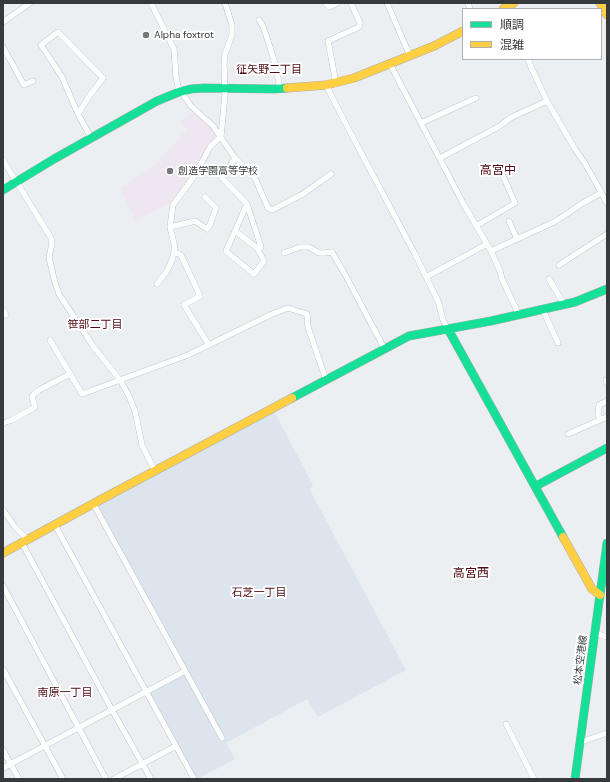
<!DOCTYPE html>
<html>
<head>
<meta charset="utf-8">
<style>
	body { margin:0 }
	#map { position:relative; width:610px; height:782px; overflow:hidden; background:#eceff2; font-family:"DM Sans","Noto Sans JP",sans-serif }
	canvas { display:block }
	.frame { position:absolute; inset:0; border:4px solid #373a3d; pointer-events:none }
	.legend { position:absolute; left:462px; top:8px; width:140px; height:52px; box-sizing:border-box; background:#fff; border:1px solid #afb0b1; margin:0; padding:5px 7px; list-style:none; font-size:12px; color:#373a3d }
	.legend li { display:flex; align-items:center; gap:8px; height:20px }
	.legend b { width:20px; border:1px solid #afb0b1 }
</style>
</head>
<body>
<div id="map">
<canvas width="610" height="782"></canvas>
<div class="frame"></div>
<ul class="legend">
<li><b style="height:5px;background:#16e098"></b>順調</li>
<li><b style="height:5px;background:#ffcf43"></b>混雑</li>
</ul>
</div>
<script>
const c = document.querySelector('canvas').getContext('2d');
c.lineJoin = 'round';
function fill(path, color) {
  c.fillStyle = color;
  c.fill(path, 'evenodd');
}
function poly(rows) {
  const path = new Path2D();
  for (const r of rows) {
    path.moveTo(r[0], r[1]);
    for (let i = 2; i < r.length; i += 2) path.lineTo(r[i], r[i + 1]);
  }
  return path;
}
function trace(path, color, width, dash) {
  c.strokeStyle = color;
  c.lineWidth = width;
  c.lineCap = dash ? 'butt' : 'round';
  c.setLineDash(dash || []);
  c.stroke(path);
}
function drawText(font, color, halo, rows, align = 'center') {
  c.font = font + ' "DM Sans","Noto Sans JP",sans-serif';
  c.lineWidth = 4;
  c.setLineDash([]);
  c.textBaseline = 'middle';
  c.strokeStyle = halo;
  c.fillStyle = color;
  for (const [text, x, y, turn = 0] of rows) {
    c.save();
    c.translate(x, y);
    c.rotate((+turn || 0) * Math.PI / 180);
    c.textAlign = isNaN(turn) ? turn : align;
    if (halo) c.strokeText(text, 0, 0);
    c.fillText(text, 0, 0);
    c.restore();
  }
}
fill(poly([
	[274,411,313,485,310,490,406,670,318,717,307,699,226,743,235,759,198,779,196,779,150,693,187,673,96,506]
]), '#dce5ed');
fill(poly([
	[195,113,213,129,217,137,187,183,172,202,136,221,120,188,155,165,187,129,180,122,191,114]
]), '#eee6f1');
const street = poly([
	[151,3,174,49,176,77,179,92],
	[326,3,329,7,337,3],
	[387,3,410,56],
	[468,3,470,9],
	[259,20,263,26,270,47,276,67,280,89],
	[3,22,30,3],
	[3,47,24,85,33,81],
	[528,59,531,67,547,101,575,149,586,165,607,203],
	[390,64,463,203,491,251,500,271,502,279,519,315],
	[336,83,328,41,359,27,360,23,351,3],
	[326,85,349,130,415,254,438,301,443,320,448,329],
	[183,91,184,96,191,106,213,126,235,158,255,178,268,208,272,210,303,194,331,174],
	[78,114,90,95,103,78,58,32,41,45,62,77,78,114,91,138],
	[421,123,476,98],
	[235,158,222,178,247,204,235,231,226,251,254,274,264,261,257,248,235,231],
	[440,158,498,127,512,117,547,101],
	[3,160,51,238,52,244,49,257,54,279,59,294,93,346,120,380,129,396,135,411,142,445,155,471],
	[247,204,261,247,258,250],
	[509,221,517,239],
	[476,226,515,203,503,176],
	[170,227,195,221,207,229,210,225,216,208,205,197],
	[491,251,554,222,570,212,581,204,601,193],
	[174,252,181,255,200,296,184,305,209,345],
	[284,253,300,247,309,247,319,253,324,253,332,252,347,278,384,348],
	[559,265,607,234],
	[426,277,487,244],
	[549,279,562,301],
	[157,284,167,271,172,260,175,248,170,227,173,205,195,175,210,147,221,136,225,94,224,64,225,54,232,35,232,25,225,3],
	[3,310,6,315],
	[543,310,558,343],
	[50,340,82,394,188,355,272,314,288,308,307,314,308,327,326,380],
	[606,380,607,383],
	[601,419,598,415,599,405,607,401],
	[3,423,12,420,35,407,32,397,34,394,39,390,70,374],
	[568,434,607,417],
	[93,503,222,738],
	[3,510,15,527,28,540],
	[55,525,194,779],
	[22,543,112,710,151,779],
	[3,586,106,779],
	[594,633,607,637],
	[3,669,63,779],
	[506,724,534,779],
	[581,742,607,733],
	[3,750,19,779],
	[3,768,185,671],
	[114,779,176,746]
]);
const fast = poly([
	[3,190,54,159,157,101,179,92,191,89,204,88,274,89,287,88],
	[448,329,563,537],
	[292,398,409,336,491,321,575,302,607,289],
	[536,486,607,448],
	[575,779,607,543]
]);
const slow = poly([
	[600,3,607,15],
	[503,9,514,3],
	[287,88,326,85,354,78,434,46,463,31],
	[563,537,592,589,600,595],
	[3,553,100,500,292,398]
]);
trace(street, '#aaacaf', 6);
trace(fast, '#aaacaf', 9);
trace(slow, '#aaacaf', 9);
trace(street, '#fcfdfd', 5.5);
trace(fast, '#16e098', 8);
trace(slow, '#ffcf43', 8);
for (const [x, y, r, color] of [
	[146,35,4,"#76797c"],
	[170,171,4,"#76797c"]
]) {
  const dot = new Path2D();
  dot.arc(x, y, r, 0, 2 * Math.PI);
  c.fillStyle = color;
  c.fill(dot);
  trace(dot, '#fff', 1.5);
}
drawText('10px', '#373a3d', '#fff', [
	["Alpha foxtrot",154,35],
	["創造学園高等学校",178,171]
], 'left');
drawText('10px', '#373a3d', '#fff', [
	["松本空港線",581,660,-83]
]);
drawText('11px', '#510c16', '#fff', [
	["征矢野二丁目",269,70],
	["笹部二丁目",95,325],
	["石芝一丁目",259,593],
	["南原一丁目",65,693]
]);
drawText('12px', '#510c16', '#fff', [
	["高宮中",498,171],
	["高宮西",471,574]
]);
</script>
</body>
</html>
